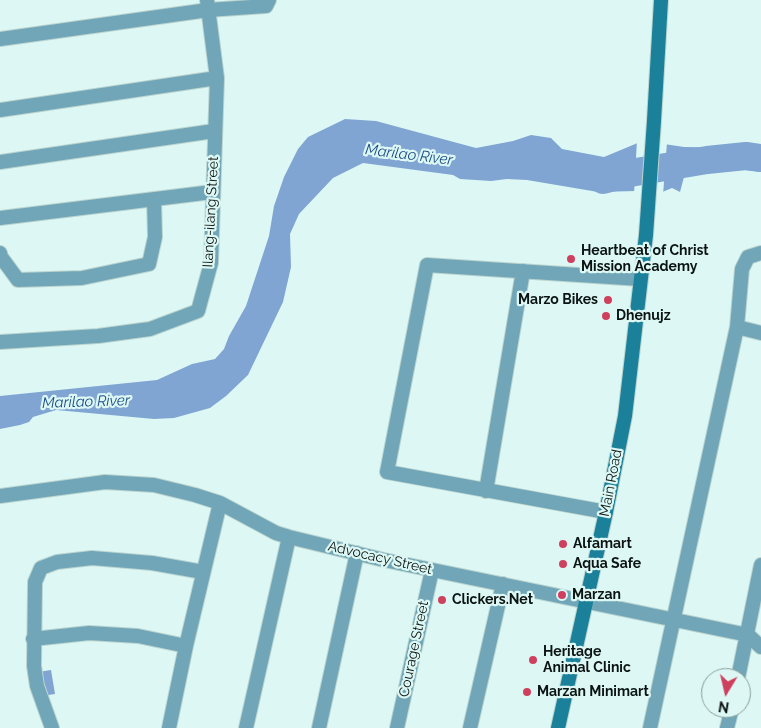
<!DOCTYPE html>
<html>
<head>
<meta charset="utf-8">
<style>
	body { margin:0 }
	#map { position:relative; width:761px; height:728px; overflow:hidden; background:#ddf8f4; font-family:Raleway,sans-serif }
	canvas { display:block }
	.north { position:absolute; left:701px; top:668px; width:50px; height:50px; box-sizing:border-box; background:#ddf8f4; border:1px solid #899d9a; border-radius:50%; rotate:189deg; font-size:14px; font-weight:700; line-height:20px; text-align:center; color:#0b1413 }
	.north::after { content:''; display:block; margin:auto; width:18px; height:22px; background:#cf405e; clip-path:polygon(50% 0,100% 100%,50% 72%,0 100%) }
</style>
</head>
<body>
<div id="map">
<canvas width="761" height="728"></canvas>
<div class="north">N</div>
</div>
<script>
const c = document.querySelector('canvas').getContext('2d');
c.lineJoin = 'round';
function fill(path, color) {
  c.fillStyle = color;
  c.fill(path, 'evenodd');
}
function poly(rows) {
  const path = new Path2D();
  for (const r of rows) {
    path.moveTo(r[0], r[1]);
    for (let i = 2; i < r.length; i += 2) path.lineTo(r[i], r[i + 1]);
  }
  return path;
}
function trace(path, color, width, dash) {
  c.strokeStyle = color;
  c.lineWidth = width;
  c.lineCap = dash ? 'butt' : 'round';
  c.setLineDash(dash || []);
  c.stroke(path);
}
function drawText(font, color, halo, rows, align = 'center') {
  c.font = font + ' Raleway,sans-serif';
  c.lineWidth = 4.5;
  c.setLineDash([]);
  c.textBaseline = 'middle';
  c.strokeStyle = halo;
  c.fillStyle = color;
  for (const [text, x, y, turn = 0] of rows) {
    c.save();
    c.translate(x, y);
    c.rotate((+turn || 0) * Math.PI / 180);
    c.textAlign = isNaN(turn) ? turn : align;
    if (halo) c.strokeText(text, 0, 0);
    c.fillText(text, 0, 0);
    c.restore();
  }
}
fill(poly([
	[345,119,376,121,476,148,513,141,531,135,551,138,562,149,604,157,640,142,636,191,598,192,527,180,507,179,491,181,460,179,453,175,363,163,333,178,299,214,290,234,291,267,283,302,248,375,226,396,210,408,174,418,154,419,56,410,33,417,29,422,20,425,0,429,0,396,157,380,192,364,215,359,224,349,229,336,246,306,269,236,274,206,284,177,298,149,308,137],
	[664,144,684,147,761,148,761,172,730,168,720,172,700,172,684,177,680,192,672,188,660,193],
	[51,670,55,694,42,696,38,672]
]), '#80a5d2');
fill(poly([
	[640,139,642,142,638,191,634,194,637,140],
	[663,142,667,142,663,195,660,195,657,193]
]), '#ddf8f4');
trace(poly([
	[603,180,630,173,707,160,746,156,761,158]
]), '#80a5d2', 28);
const minor = poly([
	[0,39,208,10,266,6,269,0],
	[0,110,217,78],
	[0,162,214,131],
	[0,218,212,192],
	[0,253,1,257,18,280,82,278,149,264,155,237,154,199],
	[737,327,761,333],
	[0,342,98,336,150,329,198,311,211,263,217,78,207,0],
	[486,491,523,271],
	[0,496,105,482,154,485,195,495,220,503,276,533,289,537,384,560,748,635,761,647],
	[606,512,387,472,427,265,640,279],
	[33,639,89,633,138,636,186,646],
	[738,678,761,565],
	[52,728,37,686,34,666,35,582,41,568,57,562,92,558,152,563,203,572],
	[169,728,186,646,220,503],
	[246,728,289,537],
	[319,728,357,553],
	[397,728,432,570],
	[470,728,503,584],
	[650,728,737,327,742,269,748,257,761,253],
	[727,728,732,708]
]);
const secondary = poly([
	[558,728,606,512,625,416,646,235,654,121,661,0]
]);
trace(minor, '#bbd4d0', 16);
trace(secondary, '#bbd4d0', 16);
trace(minor, '#70a6b7', 14);
trace(secondary, '#1b8099', 14);
for (const [x, y, r, color] of [
	[571,259,5,"#cf405e"],
	[608,300,5,"#cf405e"],
	[606,316,5,"#cf405e"],
	[563,544,5,"#cf405e"],
	[563,564,5,"#cf405e"],
	[562,595,5,"#cf405e"],
	[442,600,5,"#cf405e"],
	[533,660,5,"#cf405e"],
	[527,692,5,"#cf405e"]
]) {
  const dot = new Path2D();
  dot.arc(x, y, r, 0, 2 * Math.PI);
  c.fillStyle = color;
  c.fill(dot);
  trace(dot, '#ddf8f4', 2);
}
drawText('14px', '#0b1413', '#ddf8f4', [
	["Ilang-ilang Street",211,212,-87],
	["Main Road",611,483,-79],
	["Advocacy Street",380,558,13],
	["Courage Street",414,649,-78]
]);
drawText('bold 14px', '#0b1413', '#ddf8f4', [
	["Heartbeat of Christ",581,251],
	["Mission Academy",581,267],
	["Marzo Bikes",598,300,"right"],
	["Dhenujz",616,316],
	["Alfamart",573,544],
	["Aqua Safe",573,564],
	["Marzan",572,595],
	["Clickers.Net",452,600],
	["Heritage",543,652],
	["Animal Clinic",543,668],
	["Marzan Minimart",537,692]
], 'left');
drawText('italic 15px', '#1a4c85', '#ddf8f4', [
	["Marilao River",409,155,7],
	["Marilao River",86,402,-2]
]);
</script>
</body>
</html>
